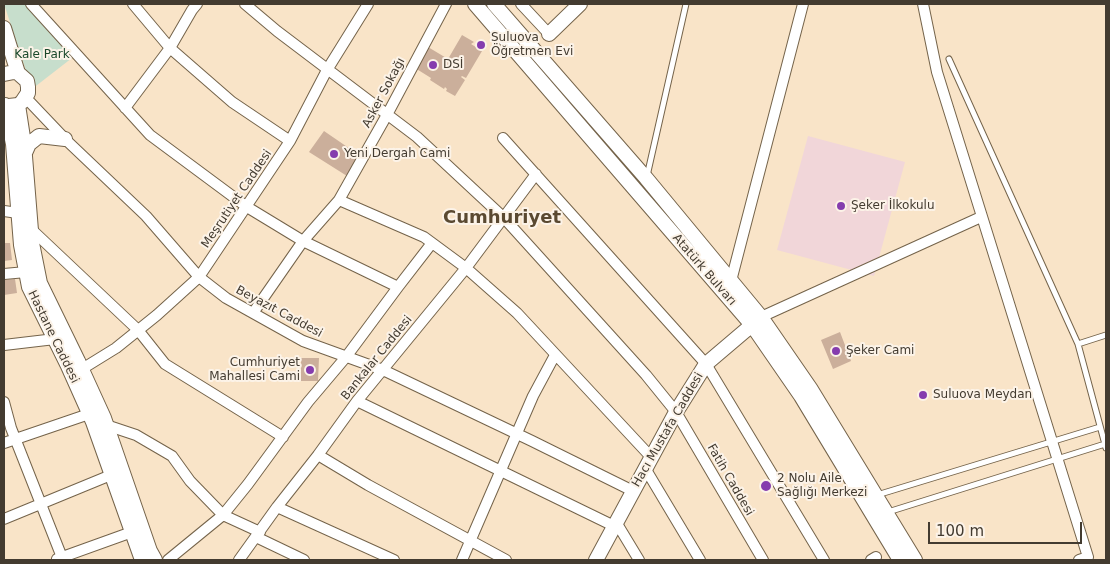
<!DOCTYPE html>
<html>
<head>
<meta charset="utf-8">
<style>
	body { margin:0 }
	#map { position:relative; width:1110px; height:564px; overflow:hidden; background:#f9e4c8; font-family:"DejaVu Sans",sans-serif }
	canvas { display:block }
	.frame { position:absolute; inset:0; border:5px solid #433b30; pointer-events:none }
	.scale { position:absolute; left:928px; top:522px; width:154px; height:22px; box-sizing:border-box; border:2px solid #433b30; border-top:0; padding-left:6px; font-size:15px; line-height:18px; white-space:nowrap; color:#433b30; -webkit-text-stroke:4px #fcf3e8; paint-order:stroke }
</style>
</head>
<body>
<div id="map">
<canvas width="1110" height="564"></canvas>
<div class="frame"></div>
<div class="scale">100 m</div>
</div>
<script>
const c = document.querySelector('canvas').getContext('2d');
c.lineJoin = 'round';
function fill(path, color) {
  c.fillStyle = color;
  c.fill(path, 'evenodd');
}
function poly(rows) {
  const path = new Path2D();
  for (const r of rows) {
    path.moveTo(r[0], r[1]);
    for (let i = 2; i < r.length; i += 2) path.lineTo(r[i], r[i + 1]);
  }
  return path;
}
function trace(path, color, width, dash) {
  c.strokeStyle = color;
  c.lineWidth = width;
  c.lineCap = dash ? 'butt' : 'round';
  c.setLineDash(dash || []);
  c.stroke(path);
}
function drawText(font, color, halo, rows, align = 'center') {
  c.font = font + ' "DejaVu Sans",sans-serif';
  c.lineWidth = 4;
  c.setLineDash([]);
  c.textBaseline = 'middle';
  c.strokeStyle = halo;
  c.fillStyle = color;
  for (const [text, x, y, turn = 0] of rows) {
    c.save();
    c.translate(x, y);
    c.rotate((+turn || 0) * Math.PI / 180);
    c.textAlign = isNaN(turn) ? turn : align;
    if (halo) c.strokeText(text, 0, 0);
    c.fillText(text, 0, 0);
    c.restore();
  }
}
fill(poly([
	[808,136,905,162,874,276,777,250]
]), '#f1d6d9');
fill(poly([
	[4,4,25,4,72,58,32,89]
]), '#c7decc');
fill(poly([
	[462,35,474,42,471,44,482,51,466,78,462,76,461,77,465,80,455,96,446,91,447,89,445,87,444,89,430,80,431,78,415,68,428,47,448,59],
	[324,131,359,155,347,176,309,152],
	[4,243,10,243,12,260,4,261],
	[15,279,17,293,4,295,4,280],
	[840,332,851,361,833,369,821,340],
	[301,358,319,358,318,381,301,381]
]), '#cbaf9b');
const lane = poly([
	[949,59,1078,344],
	[647,176,686,4],
	[1106,335,1078,344,1106,448],
	[877,495,1100,427],
	[888,512,1105,444]
]);
const street = poly([
	[31,4,150,135,247,207,303,241,398,287],
	[133,4,170,48,232,102,290,141],
	[245,4,277,31,417,137,504,218,646,375,676,412,763,560],
	[521,4,549,34],
	[923,4,937,72,1088,557,1079,560],
	[26,98,65,139,146,216,199,277,226,298,303,341,383,370,532,441,633,491],
	[125,108,170,48,192,10,197,4],
	[503,138,706,364,824,560],
	[339,200,424,237,466,268,517,313,651,457],
	[4,211,18,213],
	[31,229,138,330,165,364,283,437],
	[4,274,26,272],
	[731,281,803,4],
	[253,313,303,241,339,200,388,113,446,4],
	[761,317,981,217],
	[4,345,55,339],
	[82,369,116,348,157,315,199,277,290,141,327,70,368,4],
	[357,401,614,526],
	[4,402,11,428,63,560],
	[106,425,136,435,172,456,190,481,223,515,260,532],
	[4,443,89,414],
	[318,455,368,485,506,560],
	[645,468,700,560],
	[277,507,394,560],
	[4,519,111,475],
	[616,522,639,560],
	[256,537,304,560],
	[57,559,132,532],
	[168,560,223,515,248,484,308,402,346,357,398,287,432,243],
	[239,560,277,507,318,455,357,401,466,268,536,174],
	[462,560,533,396,555,355],
	[871,560,876,557]
]);
const secondary = poly([
	[475,4,752,325,801,396,900,560],
	[494,4,646,178,761,317,810,388,915,560],
	[4,28,18,73],
	[549,34,580,4],
	[4,74,14,72,18,73,27,81,28,87,28,93,22,102,18,105,9,106],
	[5,105,13,144,21,245,29,287,68,366,93,422,142,560],
	[18,105,24,144,32,243,40,283,78,361,104,418,150,551,155,560],
	[25,153,29,144,39,136,65,139],
	[596,560,676,412,706,364,759,319]
]);
trace(lane, '#74634a', 7);
trace(street, '#74634a', 12);
trace(secondary, '#74634a', 16);
trace(lane, '#fff', 5);
trace(street, '#fff', 10);
trace(secondary, '#fff', 14);
for (const [x, y, r, color] of [
	[481,45,5,"#853cae"],
	[433,65,5,"#853cae"],
	[334,154,5,"#853cae"],
	[841,206,5,"#853cae"],
	[836,351,5,"#853cae"],
	[310,370,5,"#853cae"],
	[923,395,5,"#853cae"],
	[766,486,6,"#853cae"]
]) {
  const dot = new Path2D();
  dot.arc(x, y, r, 0, 2 * Math.PI);
  c.fillStyle = color;
  c.fill(dot);
  trace(dot, '#fcf3e8', 2);
}
drawText('12px', '#433b30', '#fcf3e8', [
	["Suluova",491,38],
	["Öğretmen Evi",491,52],
	["DSİ",443,65],
	["Yeni Dergah Cami",344,154],
	["Şeker İlkokulu",851,206],
	["Şeker Cami",846,351],
	["Cumhuriyet",300,363,"right"],
	["Mahallesi Cami",300,377,"right"],
	["Suluova Meydan",933,395],
	["2 Nolu Aile",777,479],
	["Sağlığı Merkezi",777,493]
], 'left');
drawText('12px', '#1a482a', '#fcf3e8', [
	["Kale Park",42,55]
]);
drawText('12px', '#433b30', '#fcf3e8', [
	["Asker Sokağı",384,93,-62],
	["Meşrutiyet Caddesi",237,199,-56],
	["Atatürk Bulvarı",704,270,49],
	["Beyazıt Caddesi",279,312,28],
	["Hastane Caddesi",53,337,64],
	["Bankalar Caddesi",377,358,-51],
	["Hacı Mustafa Caddesi",668,430,-60],
	["Fatih Caddesi",730,480,60]
]);
drawText('bold 18px', '#5a4931', '#fcf3e8', [
	["Cumhuriyet",502,218]
]);
</script>
</body>
</html>
